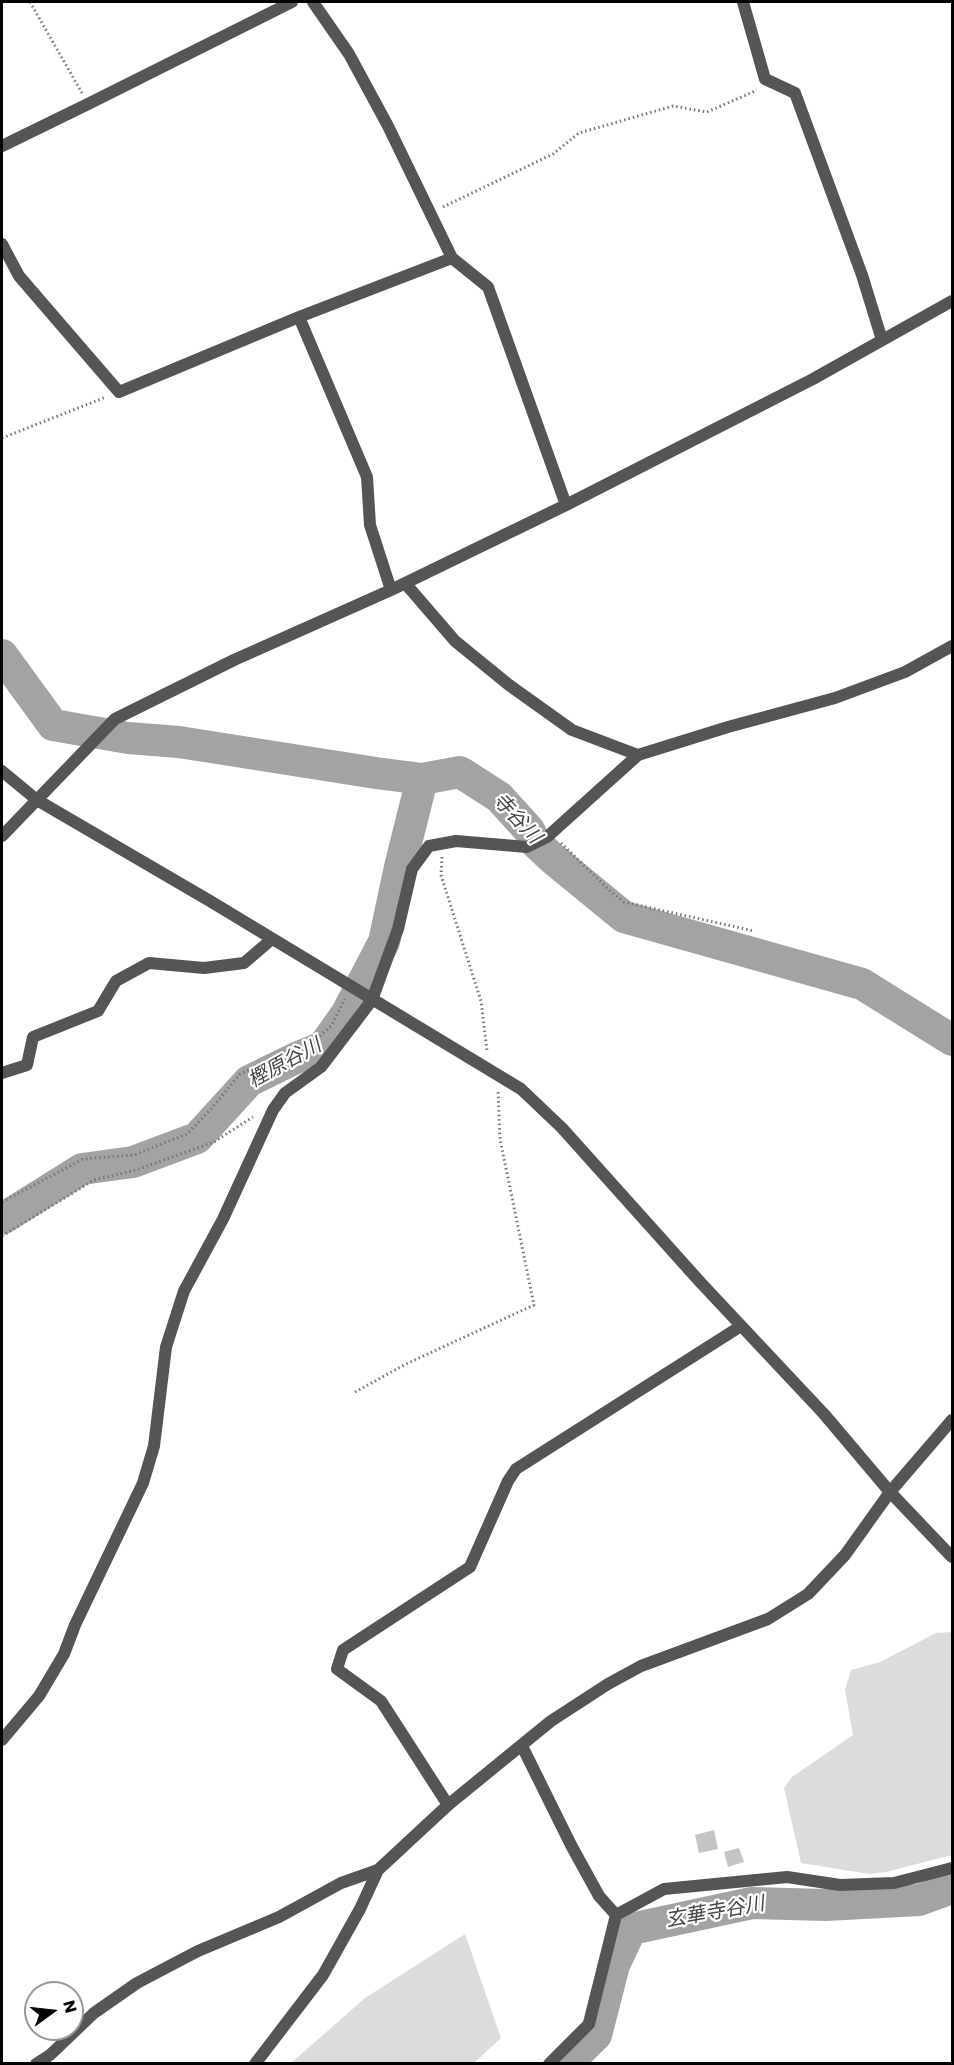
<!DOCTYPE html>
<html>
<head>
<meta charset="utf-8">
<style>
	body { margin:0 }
	#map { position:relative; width:954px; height:2065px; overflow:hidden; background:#fff; font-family:Poppins,sans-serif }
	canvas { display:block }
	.frame { position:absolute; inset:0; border:3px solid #000; pointer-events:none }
	.north { position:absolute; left:24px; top:1981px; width:60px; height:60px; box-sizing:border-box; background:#fff; border:2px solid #999; border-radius:50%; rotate:75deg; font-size:16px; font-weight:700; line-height:24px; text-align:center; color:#000 }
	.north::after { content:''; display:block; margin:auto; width:21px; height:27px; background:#000; clip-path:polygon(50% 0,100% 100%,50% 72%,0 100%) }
</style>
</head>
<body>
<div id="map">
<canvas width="954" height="2065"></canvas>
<div class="frame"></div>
<div class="north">N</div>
</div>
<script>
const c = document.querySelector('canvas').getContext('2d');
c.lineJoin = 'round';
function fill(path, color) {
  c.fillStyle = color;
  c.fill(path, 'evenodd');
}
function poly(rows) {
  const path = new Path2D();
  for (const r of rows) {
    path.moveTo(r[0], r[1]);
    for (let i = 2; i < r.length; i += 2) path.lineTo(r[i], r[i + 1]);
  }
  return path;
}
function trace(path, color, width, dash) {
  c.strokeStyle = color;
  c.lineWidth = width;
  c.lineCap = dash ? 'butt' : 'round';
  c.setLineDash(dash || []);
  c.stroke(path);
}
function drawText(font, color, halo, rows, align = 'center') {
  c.font = font + ' Poppins,"Noto Sans JP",sans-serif';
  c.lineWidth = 4.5;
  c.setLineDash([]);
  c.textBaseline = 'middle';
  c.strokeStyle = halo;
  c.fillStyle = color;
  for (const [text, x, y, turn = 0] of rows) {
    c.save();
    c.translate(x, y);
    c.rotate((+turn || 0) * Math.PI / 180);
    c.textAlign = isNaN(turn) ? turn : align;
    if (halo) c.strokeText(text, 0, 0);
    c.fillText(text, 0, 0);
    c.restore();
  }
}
fill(poly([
	[952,1632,952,1855,886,1872,869,1874,801,1863,784,1788,792,1777,853,1735,845,1690,851,1670,880,1662,936,1633],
	[465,1934,501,2038,474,2063,291,2063,365,1998]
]), '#dcdcdc');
trace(poly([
	[2,655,53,725,128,738,179,742,376,773,422,779,460,772,499,797,529,830,536,843,552,858,624,917,862,984,952,1040],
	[2,1219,82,1169,133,1162,197,1138,249,1081,296,1058,323,1047,347,1013,384,942,400,867,422,779],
	[566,2064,596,2035,614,1965,631,1929,752,1903,826,1905,919,1900,952,1888]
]), '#a3a3a3', 32);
fill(poly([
	[714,1830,718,1849,699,1853,695,1835],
	[739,1848,744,1862,728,1867,724,1852]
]), '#c4c4c4');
trace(poly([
	[30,2,82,93],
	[443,207,553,154,579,133,673,106,707,112,753,92,756,89],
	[2,438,106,397],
	[561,843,609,890,624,902,754,931],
	[442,857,441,875,481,1001,487,1051],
	[2,1202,83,1159,134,1155,187,1134,211,1109,240,1074,283,1052,311,1044,331,1026,345,999],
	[2,1236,94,1180,136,1170,214,1142,253,1117],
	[355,1392,406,1364,534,1305,500,1139,498,1090]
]), '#777', 3, [1.5, 3]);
trace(poly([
	[313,2,349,54,388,126,452,258,488,287,566,505],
	[743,2,765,79,795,93,862,275,882,340],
	[2,244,19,276,119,392,299,317,452,258],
	[299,317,367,477,370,525,391,590],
	[405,583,455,641,509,685,572,730,638,755],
	[2,836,115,719,234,660,391,590,566,505,813,379,952,301],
	[2,1073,27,1065,33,1037,98,1011,116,981,149,963,204,968,244,963,272,939],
	[2,1740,39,1696,64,1654,75,1625,143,1483,154,1446,166,1347,184,1291,223,1219,273,1110,285,1093,321,1067,372,1000,398,929,412,869,429,846,456,841,527,847,547,837,638,755,728,727,835,698,905,672,952,646],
	[522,1746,571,1845,599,1896,616,1915,664,1889,787,1877,840,1885,894,1883,952,1868],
	[448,1805,381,1701,337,1669,343,1650,470,1567,508,1481,516,1469,741,1326],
	[36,2064,50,2055,94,2013,137,1983,198,1951,279,1917,341,1883,378,1870],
	[255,2064,323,1975,360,1909,378,1870,448,1805,551,1721,608,1684,641,1666,768,1619,808,1594,845,1555,890,1492,952,1420],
	[549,2064,589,2024,616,1915]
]), '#555', 12);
trace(poly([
	[2,146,88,104,292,2],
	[2,771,37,800,210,901,521,1089,562,1128,701,1283,824,1414,890,1492,952,1557]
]), '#555', 12);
drawText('italic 20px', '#444', '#fff', [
	["寺谷川",516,819,47],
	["樫原谷川",285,1064,-29],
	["玄華寺谷川",715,1913,-10]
]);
</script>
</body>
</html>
